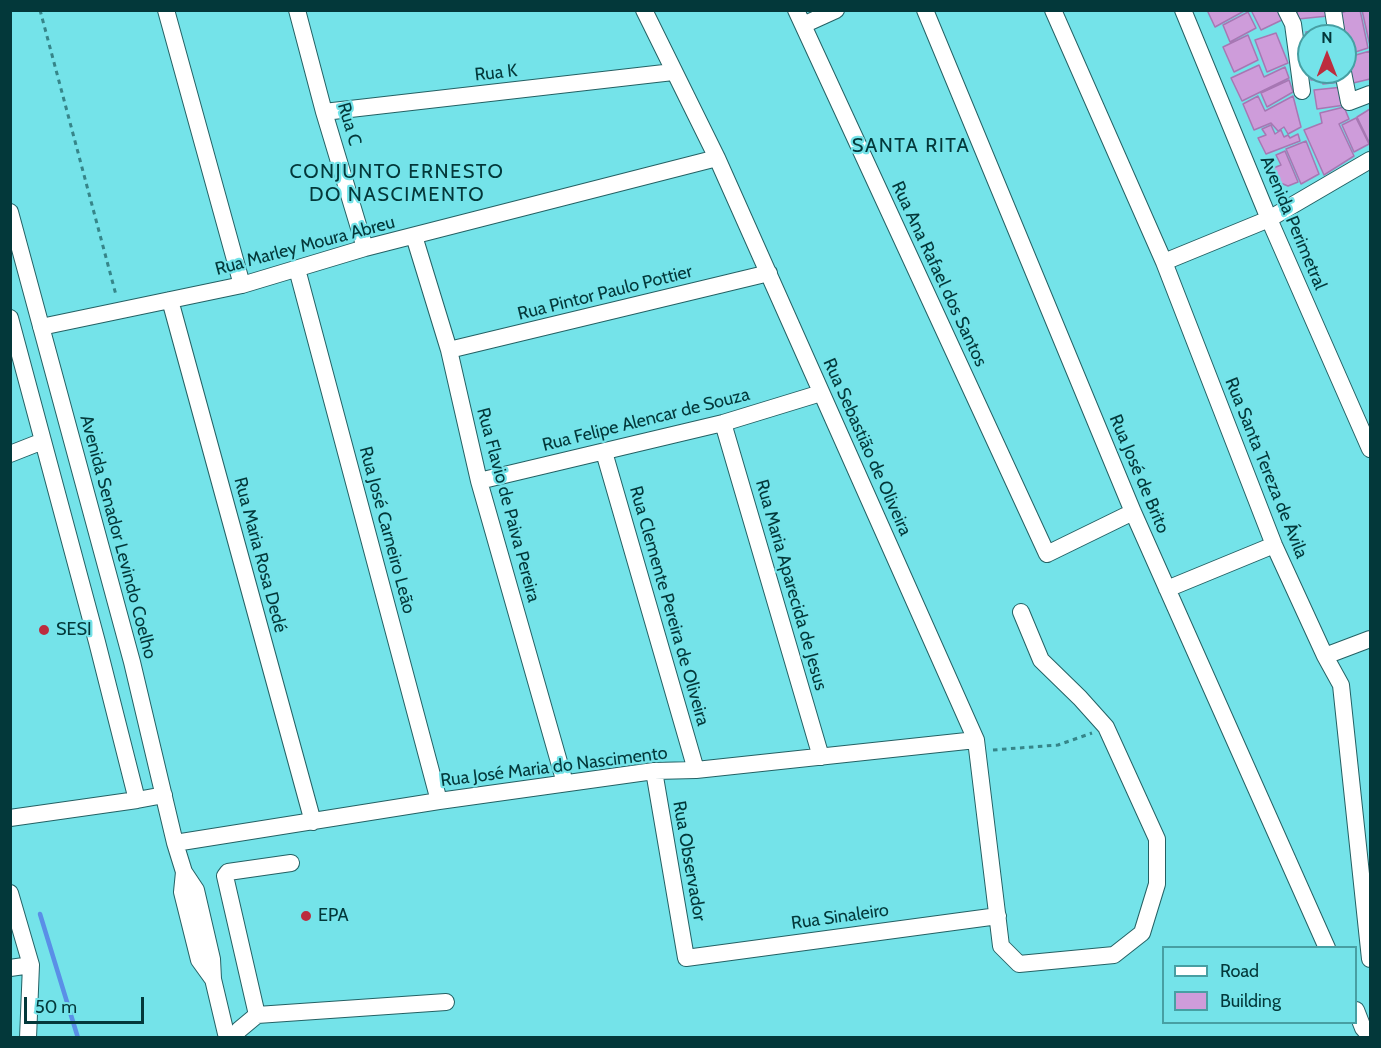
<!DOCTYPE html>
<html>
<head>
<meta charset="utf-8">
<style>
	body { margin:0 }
	#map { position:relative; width:1381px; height:1048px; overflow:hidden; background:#74e3e9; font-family:Cabin,sans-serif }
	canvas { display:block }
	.frame { position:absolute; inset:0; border:12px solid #03383a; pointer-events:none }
	.legend { position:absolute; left:1162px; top:946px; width:195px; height:78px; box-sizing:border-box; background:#74e3e9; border:2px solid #479fa3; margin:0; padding:8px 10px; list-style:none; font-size:18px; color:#03383a }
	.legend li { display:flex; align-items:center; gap:12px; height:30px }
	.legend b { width:30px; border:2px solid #479fa3 }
	.north { position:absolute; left:1297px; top:24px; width:60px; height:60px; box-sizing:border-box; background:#74e3e9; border:2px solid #479fa3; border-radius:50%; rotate:0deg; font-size:16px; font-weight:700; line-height:24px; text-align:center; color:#03383a }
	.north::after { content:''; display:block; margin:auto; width:21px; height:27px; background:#bc2c3e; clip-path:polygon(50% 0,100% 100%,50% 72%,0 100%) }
	.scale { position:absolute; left:24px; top:997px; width:120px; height:27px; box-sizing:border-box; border:3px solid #03383a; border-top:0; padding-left:8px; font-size:18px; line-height:21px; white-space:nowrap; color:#03383a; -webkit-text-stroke:4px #74e3e9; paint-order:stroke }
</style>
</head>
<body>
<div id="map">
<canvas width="1381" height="1048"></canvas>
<div class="frame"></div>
<ul class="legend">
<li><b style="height:8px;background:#fff"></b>Road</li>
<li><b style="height:16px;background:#ce9cda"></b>Building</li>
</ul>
<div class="north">N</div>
<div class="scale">50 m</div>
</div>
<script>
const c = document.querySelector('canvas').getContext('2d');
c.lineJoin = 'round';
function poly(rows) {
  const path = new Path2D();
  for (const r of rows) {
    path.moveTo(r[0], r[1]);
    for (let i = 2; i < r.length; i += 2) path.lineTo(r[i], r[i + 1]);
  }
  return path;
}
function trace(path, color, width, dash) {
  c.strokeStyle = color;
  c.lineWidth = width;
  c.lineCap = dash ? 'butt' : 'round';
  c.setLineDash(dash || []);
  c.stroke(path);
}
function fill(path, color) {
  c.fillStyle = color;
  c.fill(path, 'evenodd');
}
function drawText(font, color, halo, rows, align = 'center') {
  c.font = font + ' Cabin,sans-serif';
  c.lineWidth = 4.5;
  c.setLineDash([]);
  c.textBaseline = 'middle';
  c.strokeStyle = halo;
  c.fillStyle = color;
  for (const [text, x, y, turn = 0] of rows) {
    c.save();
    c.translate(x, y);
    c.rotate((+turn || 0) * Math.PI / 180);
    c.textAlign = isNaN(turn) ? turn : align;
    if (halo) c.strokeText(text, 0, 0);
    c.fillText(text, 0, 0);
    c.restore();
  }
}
trace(poly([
	[40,914,78,1038]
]), '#5a8fe7', 4.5);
const building = poly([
	[1207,10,1246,10,1215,27,1207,10],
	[1251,10,1279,10,1284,19,1261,30,1251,10],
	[1297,10,1327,10,1328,16,1298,19,1297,10],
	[1350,10,1360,10,1368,48,1346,55,1345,36,1337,14,1350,10],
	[1362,10,1370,10,1370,46,1362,10],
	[1248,12,1256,28,1230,42,1223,25,1248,12],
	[1332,29,1333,36,1309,36,1309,60,1306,32,1332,29],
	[1276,33,1288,63,1267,72,1255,40,1276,33],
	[1248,35,1258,60,1234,72,1223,47,1248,35],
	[1370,51,1370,79,1349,84,1345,58,1370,51],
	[1259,65,1264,77,1285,67,1289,78,1242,101,1231,78,1259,65],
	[1310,72,1339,72,1341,82,1323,84,1322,79,1311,80,1310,72],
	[1289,80,1293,92,1267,107,1261,93,1289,80],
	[1343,87,1345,105,1317,109,1314,90,1343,87],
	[1258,96,1265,111,1293,96,1301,127,1288,134,1284,127,1278,131,1271,123,1254,130,1243,104,1258,96],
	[1344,107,1349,119,1339,124,1354,156,1324,175,1304,130,1322,123,1320,113,1344,107],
	[1370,109,1370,144,1357,117,1370,109],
	[1356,118,1369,144,1354,152,1342,125,1356,118],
	[1271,125,1275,134,1281,130,1284,137,1288,135,1290,138,1298,134,1300,141,1266,154,1258,138,1266,135,1262,129,1271,125],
	[1306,141,1319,174,1301,184,1286,149,1306,141],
	[1285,151,1298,182,1288,186,1278,182,1271,169,1281,165,1276,155,1285,151]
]);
fill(building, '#ce9cda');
trace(building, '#a777b3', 1.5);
const minor = poly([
	[166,10,242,285],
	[297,10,324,112,365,248],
	[644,10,717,158,976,740,1001,946,1019,964,1114,955,1142,933,1157,884,1157,839,1106,727,1080,698,1041,660,1021,612],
	[796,10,1047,554,1133,512],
	[925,10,1133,512,1327,948],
	[1053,10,1164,262,1274,545,1325,656,1341,685,1370,959],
	[1183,10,1269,219,1370,449],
	[1286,10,1293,24,1302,91],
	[1333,10,1337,36],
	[803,25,836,10],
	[1343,72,1349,102,1370,94],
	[324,112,673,72],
	[10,212,132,662,175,843,184,872,196,890,212,959,213,979,227,1038],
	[414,236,449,350,479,481,565,783],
	[1164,262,1269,219,1370,160],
	[297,269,439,801],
	[170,300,313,822],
	[10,318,97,642,137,800],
	[41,327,242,285,365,248,717,158],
	[449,350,769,273],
	[723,423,821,757],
	[604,452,696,770],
	[10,454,43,441],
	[479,481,723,423,821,393],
	[1167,589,1274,545],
	[1325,656,1370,639],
	[654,771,686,958,998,916],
	[10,818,137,800,164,795],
	[175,843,439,801,654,771,696,770,976,740],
	[184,872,182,892,199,960,212,978],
	[10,893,31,965,28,1038],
	[10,968,31,965],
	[1356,1010,1363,1028,1370,1036],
	[257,1015,225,876,228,872,291,863],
	[234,1038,239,1030,257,1015,446,1002]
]);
trace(minor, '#246164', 18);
trace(poly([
	[40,10,116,295],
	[993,750,1058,745,1092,733]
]), '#368589', 3, [4.5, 4.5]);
trace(minor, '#fff', 16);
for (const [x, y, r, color] of [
	[44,630,6,"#bc2c3e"],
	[306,916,6,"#bc2c3e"]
]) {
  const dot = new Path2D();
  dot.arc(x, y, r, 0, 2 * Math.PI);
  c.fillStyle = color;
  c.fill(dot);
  trace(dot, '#74e3e9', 2);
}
drawText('18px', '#03383a', '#74e3e9', [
	["Rua K",496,73,-6],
	["Rua C",349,124,74],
	["Avenida Perimetral",1293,223,67],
	["Rua Marley Moura Abreu",305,246,-15],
	["Rua Ana Rafael dos Santos",939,274,65],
	["Rua Pintor Paulo Pottier",605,293,-14],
	["Rua Felipe Alencar de Souza",646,420,-14],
	["Rua Sebastião de Oliveira",867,447,66],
	["Rua Santa Tereza de Ávila",1266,468,68],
	["Rua José de Brito",1139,474,67],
	["Rua Flavio de Paiva Pereira",508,505,75],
	["Rua José Carneiro Leão",387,530,75],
	["Avenida Senador Levindo Coelho",118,537,75],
	["Rua Maria Rosa Dedé",260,555,75],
	["Rua Maria Aparecida de Jesus",791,585,74],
	["Rua Clemente Pereira de Oliveira",669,606,74],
	["Rua José Maria do Nascimento",554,767,-7],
	["Rua Observador",689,861,80],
	["Rua Sinaleiro",840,917,-8]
]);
drawText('18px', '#03383a', '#74e3e9', [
	["SESI",56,630],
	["EPA",318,916]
], 'left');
c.letterSpacing = '1.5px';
drawText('20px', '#03383a', '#74e3e9', [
	["SANTA RITA",911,146],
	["CONJUNTO ERNESTO",397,172],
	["DO NASCIMENTO",397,195]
]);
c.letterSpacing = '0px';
</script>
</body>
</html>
